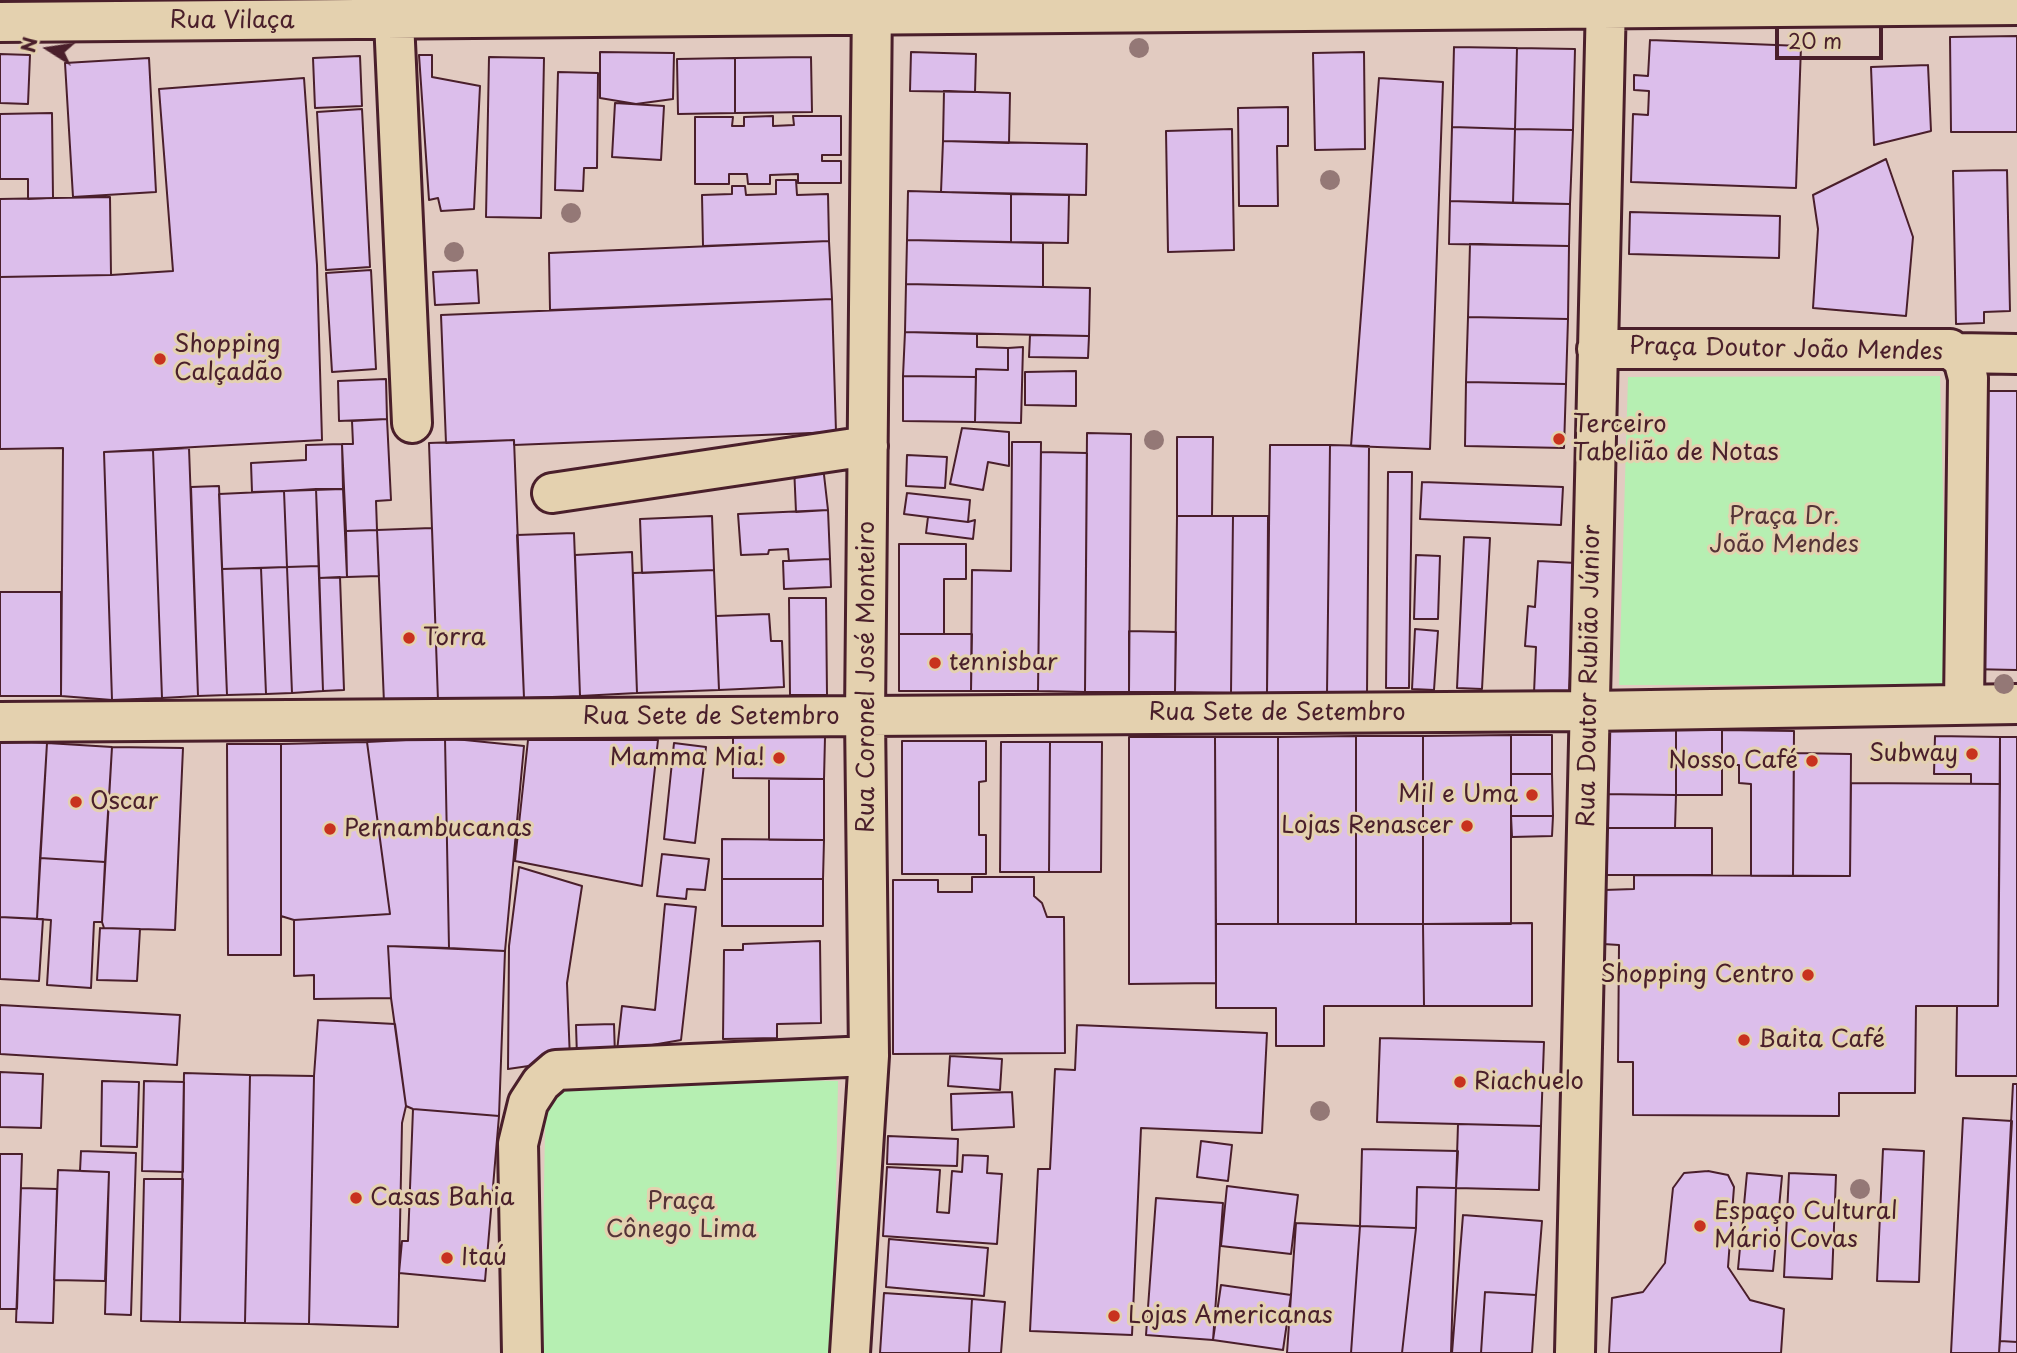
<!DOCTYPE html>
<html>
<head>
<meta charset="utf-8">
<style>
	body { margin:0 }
	#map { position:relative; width:2017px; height:1353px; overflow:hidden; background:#e2cbc1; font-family:"Playpen Sans",sans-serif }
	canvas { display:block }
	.north { position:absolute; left:14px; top:14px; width:70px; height:70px; -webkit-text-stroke:5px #e4d1af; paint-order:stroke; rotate:282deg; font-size:19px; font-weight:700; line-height:28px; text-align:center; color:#4a1f2b }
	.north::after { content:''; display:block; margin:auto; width:24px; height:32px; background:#4a1f2b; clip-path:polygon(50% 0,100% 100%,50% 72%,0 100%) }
	.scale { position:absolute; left:1775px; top:28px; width:108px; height:32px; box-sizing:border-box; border:4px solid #4a1f2b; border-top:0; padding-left:9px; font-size:21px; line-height:24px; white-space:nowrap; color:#4a1f2b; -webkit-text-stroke:5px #e4d1af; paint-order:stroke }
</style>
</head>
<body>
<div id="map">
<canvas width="2017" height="1353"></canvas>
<div class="north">N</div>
<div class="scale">20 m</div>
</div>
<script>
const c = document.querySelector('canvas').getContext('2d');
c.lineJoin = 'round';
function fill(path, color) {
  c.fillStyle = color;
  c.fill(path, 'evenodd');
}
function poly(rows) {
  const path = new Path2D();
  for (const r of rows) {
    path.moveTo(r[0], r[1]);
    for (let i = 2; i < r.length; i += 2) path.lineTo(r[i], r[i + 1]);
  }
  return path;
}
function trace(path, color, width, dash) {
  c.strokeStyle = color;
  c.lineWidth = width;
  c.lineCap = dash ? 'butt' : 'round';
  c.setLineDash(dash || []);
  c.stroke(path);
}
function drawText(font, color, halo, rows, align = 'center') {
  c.font = font + ' "Playpen Sans",sans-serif';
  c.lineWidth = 6;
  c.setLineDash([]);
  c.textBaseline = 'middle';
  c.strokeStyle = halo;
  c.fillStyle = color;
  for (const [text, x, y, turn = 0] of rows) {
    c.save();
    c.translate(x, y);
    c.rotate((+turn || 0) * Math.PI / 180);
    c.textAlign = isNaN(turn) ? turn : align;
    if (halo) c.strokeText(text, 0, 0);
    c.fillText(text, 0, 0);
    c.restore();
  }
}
fill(poly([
	[1940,376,1948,685,1619,685,1628,377],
	[546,1076,838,1081,833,1353,541,1353]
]), '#b6efb2');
const building = poly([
	[2017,36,2017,132,1951,132,1950,37,2017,36],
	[1650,40,1801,46,1796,188,1631,182,1633,114,1648,115,1649,91,1634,90,1634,75,1648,76,1650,40],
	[1454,47,1517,48,1515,129,1452,127,1454,47],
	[1517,48,1575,49,1573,130,1515,129,1517,48],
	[600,52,674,53,673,99,636,104,600,98,600,52],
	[911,52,976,54,975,92,910,91,911,52],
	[1364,52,1365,149,1315,150,1313,53,1364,52],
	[0,54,30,55,28,104,0,103,0,54],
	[419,55,432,55,432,77,480,86,474,209,441,211,438,198,429,200,419,55],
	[360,56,362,106,315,108,313,58,360,56],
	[489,57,544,58,541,218,486,217,489,57],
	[811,57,812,112,735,113,735,58,811,57],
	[149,58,156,192,73,197,65,63,149,58],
	[735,58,735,113,678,114,677,59,735,58],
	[1928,65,1931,131,1874,145,1871,67,1928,65],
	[558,72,598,73,597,168,584,168,583,191,555,190,558,72],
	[304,78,317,265,322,440,104,452,112,700,61,696,63,448,0,449,0,277,111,275,173,271,159,89,304,78],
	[1379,78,1443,82,1430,449,1351,446,1379,78],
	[944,91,1010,93,1009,143,943,141,944,91],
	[615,103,664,106,661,160,612,157,615,103],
	[1288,107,1288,146,1277,146,1278,206,1239,206,1238,108,1288,107],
	[362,109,370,267,326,270,317,112,362,109],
	[52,113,53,198,28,199,28,179,0,179,0,114,52,113],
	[773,116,773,126,794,125,793,116,841,116,841,155,822,155,822,161,841,161,841,183,798,183,798,174,770,175,770,184,748,184,747,174,729,174,729,184,695,184,695,117,733,117,732,126,744,126,744,117,773,116],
	[1452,127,1515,129,1513,203,1450,201,1452,127],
	[1232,129,1234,250,1168,252,1166,131,1232,129],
	[1515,129,1573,130,1570,204,1513,203,1515,129],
	[943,141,1087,144,1086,195,941,192,943,141],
	[1886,159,1913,237,1906,316,1813,308,1818,229,1813,195,1886,159],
	[2007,170,2010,311,1984,312,1984,323,1956,324,1953,171,2007,170],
	[776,180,796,180,797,195,828,194,829,241,703,246,702,195,732,194,732,186,745,186,746,195,776,194,776,180],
	[908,191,1011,194,1011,242,907,240,908,191],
	[1011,194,1069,195,1068,243,1011,242,1011,194],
	[110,197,111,275,0,277,0,199,110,197],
	[1450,201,1570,204,1569,246,1449,244,1450,201],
	[1630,212,1780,216,1779,258,1629,254,1630,212],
	[907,240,1043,243,1043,287,906,284,907,240],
	[829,241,832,299,550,310,549,253,829,241],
	[1470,244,1569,246,1568,319,1468,317,1470,244],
	[371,270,376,369,332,372,326,273,371,270],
	[477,270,479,303,435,305,433,272,477,270],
	[906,284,1090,288,1089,336,905,332,906,284],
	[832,299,836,432,514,445,514,440,446,443,441,315,832,299],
	[1468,317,1568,319,1566,384,1466,382,1468,317],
	[905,332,977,334,977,347,1008,348,1008,370,976,369,976,377,903,376,905,332],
	[1030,335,1089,336,1088,358,1029,357,1030,335],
	[1023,347,1021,423,975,422,976,369,1008,370,1008,348,1023,347],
	[1076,371,1076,406,1025,405,1025,372,1076,371],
	[903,376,976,377,975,422,903,421,903,376],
	[386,379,387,419,339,421,338,381,386,379],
	[1466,382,1566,384,1564,448,1465,446,1466,382],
	[1975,391,2017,391,2017,670,1969,669,1975,391],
	[387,419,391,500,376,501,377,530,346,531,342,444,353,444,352,421,387,419],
	[962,428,1009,432,1009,466,988,462,983,490,950,484,962,428],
	[1087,433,1131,434,1129,692,1085,692,1087,433],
	[1177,437,1213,437,1212,516,1177,516,1177,437],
	[514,440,524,698,438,701,429,443,514,440],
	[1012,442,1041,442,1038,691,971,691,972,570,1011,571,1012,442],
	[342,444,343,489,252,492,251,463,306,460,306,445,342,444],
	[1270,445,1330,445,1327,694,1267,693,1270,445],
	[1330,445,1369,446,1367,694,1327,694,1330,445],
	[189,448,198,696,162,698,153,450,189,448],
	[153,450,162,698,112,700,104,452,153,450],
	[1041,452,1087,453,1085,692,1038,691,1041,452],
	[907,455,947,457,945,488,906,486,907,455],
	[794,466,823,466,828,510,796,512,794,466],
	[1388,472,1412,472,1409,688,1386,688,1388,472],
	[1422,482,1563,487,1561,525,1420,519,1422,482],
	[219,486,227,695,198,696,191,487,219,486],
	[316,489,319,566,287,567,284,491,316,489],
	[316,489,343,489,347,577,319,578,316,489],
	[284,491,287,567,222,569,219,494,284,491],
	[907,493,970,500,968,522,904,514,907,493],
	[828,510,830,559,789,561,788,549,769,550,768,554,741,555,738,514,828,510],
	[712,516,714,570,642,573,640,519,712,516],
	[1177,516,1233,516,1231,693,1175,692,1177,516],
	[1233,516,1268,516,1267,693,1231,693,1233,516],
	[928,517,968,522,975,520,973,539,926,533,928,517],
	[432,528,438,701,384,703,377,530,432,528],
	[377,530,379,576,347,577,346,531,377,530],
	[574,533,580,696,524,698,517,535,574,533],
	[1464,537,1490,538,1482,689,1457,688,1464,537],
	[899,544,966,544,966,579,944,579,944,634,899,634,899,544],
	[632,552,637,693,580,696,575,555,632,552],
	[1416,555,1440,556,1438,619,1414,619,1416,555],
	[830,559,831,587,784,589,783,561,830,559],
	[1538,561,1576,563,1569,695,1534,693,1536,647,1525,646,1528,606,1535,607,1538,561],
	[319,566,323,691,292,693,287,567,319,566],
	[287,567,292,693,266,694,261,568,287,567],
	[261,568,266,694,227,695,222,569,261,568],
	[714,570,719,690,637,693,633,573,714,570],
	[340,577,344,690,323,691,319,578,340,577],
	[0,592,61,592,61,696,0,696,0,592],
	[789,598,826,598,827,695,790,695,789,598],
	[769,614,771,641,782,641,784,687,719,690,716,616,769,614],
	[1415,629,1438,631,1434,690,1412,689,1415,629],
	[1129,631,1176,632,1175,692,1129,692,1129,631],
	[899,634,972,634,971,691,899,691,899,634],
	[1602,730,1676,730,1676,795,1602,794,1602,730],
	[1676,730,1722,730,1722,795,1676,795,1676,730],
	[1722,730,1794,731,1793,876,1751,876,1751,784,1739,783,1739,765,1722,765,1722,730],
	[1511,735,1511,924,1423,924,1423,736,1511,735],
	[1511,735,1552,735,1552,774,1511,774,1511,735],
	[1356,736,1423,736,1423,924,1356,924,1356,736],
	[1356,736,1356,924,1278,924,1278,737,1356,736],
	[1935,736,2000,737,2000,784,1971,784,1971,774,1934,774,1935,736],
	[733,737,825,737,824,779,733,778,733,737],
	[1129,737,1215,737,1216,983,1129,984,1129,737],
	[1215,737,1278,737,1278,924,1216,924,1215,737],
	[2000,737,2017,737,2017,1076,1956,1076,1957,1006,1998,1006,2000,737],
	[445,738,524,746,505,951,449,948,445,738],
	[445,738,449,948,388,946,391,998,314,999,314,975,294,976,294,920,390,914,367,742,445,738],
	[0,740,47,743,37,919,0,917,0,740],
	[528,740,658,740,642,886,515,861,528,740],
	[902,741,986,741,986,781,979,782,979,835,986,835,986,874,902,874,902,741],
	[367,742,390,914,294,920,281,916,281,744,367,742],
	[1001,742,1050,742,1049,872,1000,872,1001,742],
	[1050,742,1102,742,1101,872,1049,872,1050,742],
	[47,743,112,747,105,862,40,858,47,743],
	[674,743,706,747,695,843,664,839,674,743],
	[227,744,281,744,281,955,228,955,227,744],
	[112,747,183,748,175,930,104,928,102,922,112,747],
	[1794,753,1851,754,1850,876,1793,876,1794,753],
	[1511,774,1552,774,1553,816,1511,816,1511,774],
	[769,779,824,779,824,840,769,840,769,779],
	[1851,783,2000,784,1998,1006,1916,1006,1915,1093,1839,1093,1839,1116,1633,1115,1633,1062,1618,1062,1619,945,1603,944,1604,890,1634,889,1634,875,1850,876,1851,783],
	[1602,794,1676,795,1675,828,1601,828,1602,794],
	[1511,816,1553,816,1552,836,1512,837,1511,816],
	[1601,828,1712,828,1712,875,1601,875,1601,828],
	[722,839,824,840,823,879,722,879,722,839],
	[662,854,709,859,705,890,687,889,686,899,657,896,662,854],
	[40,858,105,862,102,922,94,922,91,988,47,985,51,920,37,919,40,858],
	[519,867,582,886,567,983,570,1060,508,1069,509,946,519,867],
	[972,877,1034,877,1034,896,1042,903,1047,917,1064,917,1065,1053,893,1054,893,880,938,880,938,892,972,892,972,877],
	[722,879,823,879,823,926,722,926,722,879],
	[665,904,696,907,681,1040,617,1051,622,1006,655,1010,665,904],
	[0,917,43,919,39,981,0,979,0,917],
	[1532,923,1532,1006,1424,1006,1423,924,1532,923],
	[1216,924,1423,924,1424,1006,1324,1006,1324,1046,1276,1046,1276,1008,1216,1008,1216,924],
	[100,928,140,929,137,981,97,980,100,928],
	[820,941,821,1023,777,1024,777,1038,723,1039,724,950,743,950,743,944,820,941],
	[388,946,505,951,499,1116,413,1109,406,1106,391,998,388,946],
	[0,1005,180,1015,177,1065,0,1054,0,1005],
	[318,1020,395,1024,406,1106,402,1123,398,1327,309,1324,314,1076,318,1020],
	[614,1024,615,1056,577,1057,576,1025,614,1024],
	[1077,1025,1267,1033,1262,1133,1141,1128,1132,1335,1030,1331,1038,1169,1050,1169,1055,1069,1075,1070,1077,1025],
	[1380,1038,1544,1042,1541,1126,1377,1122,1380,1038],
	[950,1056,1002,1059,1000,1090,948,1086,950,1056],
	[0,1072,43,1074,41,1128,0,1127,0,1072],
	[184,1073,250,1075,245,1323,180,1322,184,1073],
	[250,1075,314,1076,309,1324,245,1323,250,1075],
	[102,1081,139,1082,137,1147,101,1146,102,1081],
	[144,1081,184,1082,183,1172,142,1171,144,1081],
	[2013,1084,2017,1084,2017,1342,2000,1341,2013,1084],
	[1012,1092,1014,1127,952,1130,951,1094,1012,1092],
	[413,1109,499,1116,485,1281,399,1273,402,1241,408,1241,413,1109],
	[1963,1118,2012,1121,1999,1353,1951,1353,1963,1118],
	[1458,1124,1541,1126,1539,1190,1456,1188,1458,1124],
	[888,1136,958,1139,957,1166,887,1164,888,1136],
	[1201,1141,1232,1145,1228,1181,1197,1177,1201,1141],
	[1362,1149,1458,1151,1456,1188,1417,1187,1416,1228,1360,1226,1362,1149],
	[1883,1149,1924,1151,1919,1282,1877,1281,1883,1149],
	[81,1151,136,1153,131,1315,105,1314,109,1172,80,1171,81,1151],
	[0,1154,22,1154,17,1309,0,1309,0,1154],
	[963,1155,988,1156,987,1173,1002,1174,997,1244,883,1236,887,1167,940,1170,937,1212,949,1213,952,1171,962,1172,963,1155],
	[58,1170,109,1172,105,1281,54,1280,58,1170],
	[1708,1171,1728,1175,1734,1187,1728,1267,1750,1300,1784,1309,1781,1353,1609,1353,1612,1298,1643,1292,1665,1263,1673,1188,1684,1173,1708,1171],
	[1747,1173,1782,1176,1773,1271,1738,1269,1747,1173],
	[1789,1173,1836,1175,1832,1279,1784,1277,1789,1173],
	[144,1179,183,1179,180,1322,141,1321,144,1179],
	[1227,1186,1298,1195,1291,1254,1221,1246,1227,1186],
	[1417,1187,1456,1188,1451,1353,1402,1353,1416,1228,1417,1187],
	[21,1188,57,1189,53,1323,16,1322,21,1188],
	[1156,1198,1223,1203,1213,1340,1146,1335,1156,1198],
	[1463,1215,1542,1221,1536,1295,1485,1292,1481,1353,1452,1353,1463,1215],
	[1296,1223,1360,1226,1351,1353,1287,1353,1296,1223],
	[1360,1226,1416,1228,1402,1353,1351,1353,1360,1226],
	[889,1239,988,1248,984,1296,886,1287,889,1239],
	[1221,1285,1291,1295,1283,1350,1213,1340,1221,1285],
	[1485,1292,1536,1295,1532,1353,1481,1353,1485,1292],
	[884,1293,972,1299,969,1353,880,1353,884,1293],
	[972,1299,1005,1302,1001,1353,969,1353,972,1299],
	[2000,1341,2017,1342,2017,1353,1999,1353,2000,1341]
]);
fill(building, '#dcbeeb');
trace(building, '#4a1f2b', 2);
const minor = poly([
	[394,20,412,423],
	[0,22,2017,5],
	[1597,349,1950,349,1963,359,1968,378,1964,704],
	[1956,353,2017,354],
	[552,493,868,446],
	[0,722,1589,711,2017,704],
	[522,1353,518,1144,528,1103,541,1083,556,1070,869,1056],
	[850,1353,869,1056,865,716,872,0],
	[1575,1353,1606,0]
]);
trace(minor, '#4a1f2b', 44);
trace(minor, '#e4d1af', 38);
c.fillStyle = '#947876';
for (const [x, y] of [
	[1139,48],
	[1330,180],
	[571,213],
	[454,252],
	[1154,440],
	[2004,684],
	[1320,1111],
	[1860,1189]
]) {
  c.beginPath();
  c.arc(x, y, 10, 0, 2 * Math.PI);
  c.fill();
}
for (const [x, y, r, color] of [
	[160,359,7,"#c8321e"],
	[1559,439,7,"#c8321e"],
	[409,638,7,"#c8321e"],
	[935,663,7,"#c8321e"],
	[1972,754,7,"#c8321e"],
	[779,758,7,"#c8321e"],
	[1812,761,7,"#c8321e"],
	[1532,795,7,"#c8321e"],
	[76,802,7,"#c8321e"],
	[1467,826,7,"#c8321e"],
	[330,829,7,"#c8321e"],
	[1808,975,7,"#c8321e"],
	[1744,1040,7,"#c8321e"],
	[1460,1082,7,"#c8321e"],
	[356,1198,7,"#c8321e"],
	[1700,1226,7,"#c8321e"],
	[447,1258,7,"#c8321e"],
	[1114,1316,7,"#c8321e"]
]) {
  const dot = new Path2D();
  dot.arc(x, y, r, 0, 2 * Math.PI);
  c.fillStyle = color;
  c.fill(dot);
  trace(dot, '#e4d1af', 2.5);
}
drawText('24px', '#4a1f2b', '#e4d1af', [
	["Rua Vilaça",232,21],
	["Praça Doutor João Mendes",1786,350,1],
	["Rua Doutor Rubião Júnior",1590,676,-89],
	["Rua Coronel José Monteiro",867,677,-90],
	["Rua Sete de Setembro",1277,713],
	["Rua Sete de Setembro",711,717]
]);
drawText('24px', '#4a1f2b', '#e4d1af', [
	["Shopping",174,345],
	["Calçadão",174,373],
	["Terceiro",1573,425],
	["Tabelião de Notas",1573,453],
	["Torra",423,638],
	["tennisbar",949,663],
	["Subway",1958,754,"right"],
	["Mamma Mia!",765,758,"right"],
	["Nosso Café",1798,761,"right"],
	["Mil e Uma",1518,795,"right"],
	["Oscar",90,802],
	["Lojas Renascer",1453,826,"right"],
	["Pernambucanas",344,829],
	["Shopping Centro",1794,975,"right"],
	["Baita Café",1758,1040],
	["Riachuelo",1474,1082],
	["Casas Bahia",370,1198],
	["Espaço Cultural",1714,1212],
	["Mário Covas",1714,1240],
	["Itaú",461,1258],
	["Lojas Americanas",1128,1316]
], 'left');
drawText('24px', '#553438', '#e4d1af', [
	["Praça Dr.",1784,517],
	["João Mendes",1784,545],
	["Praça",681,1202],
	["Cônego Lima",681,1230]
]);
</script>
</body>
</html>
